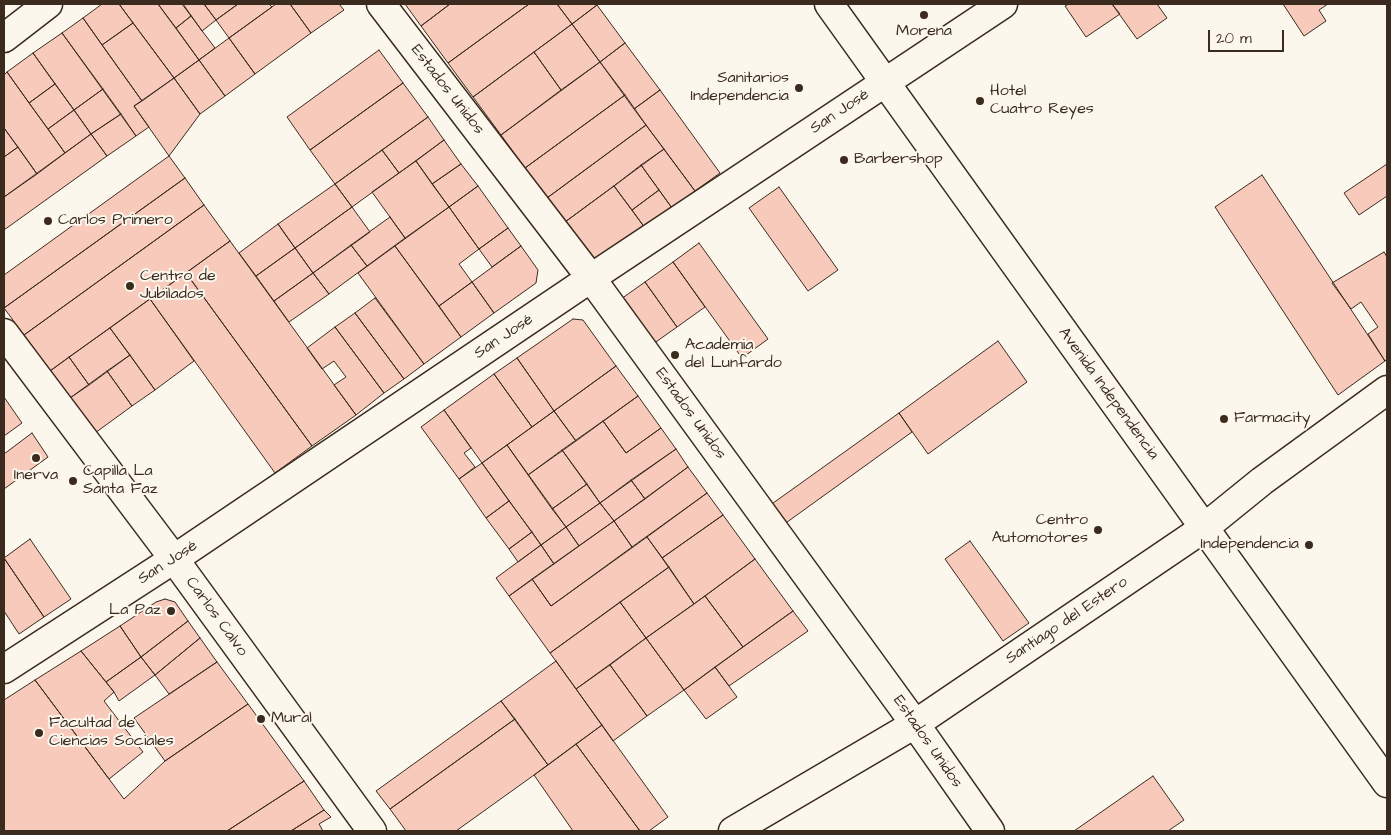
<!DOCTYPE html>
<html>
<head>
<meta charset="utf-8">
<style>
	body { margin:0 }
	#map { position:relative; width:1391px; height:835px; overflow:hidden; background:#fbf7ec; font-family:"Architects Daughter",sans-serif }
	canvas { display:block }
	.frame { position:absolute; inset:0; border:5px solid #3b2a1e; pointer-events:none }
	.scale { position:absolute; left:1208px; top:30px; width:76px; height:22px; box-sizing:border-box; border:2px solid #3b2a1e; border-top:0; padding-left:6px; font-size:15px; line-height:18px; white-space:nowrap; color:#3b2a1e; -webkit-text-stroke:4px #fbf7ec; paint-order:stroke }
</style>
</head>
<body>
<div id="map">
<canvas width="1391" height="835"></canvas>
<div class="frame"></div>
<div class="scale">20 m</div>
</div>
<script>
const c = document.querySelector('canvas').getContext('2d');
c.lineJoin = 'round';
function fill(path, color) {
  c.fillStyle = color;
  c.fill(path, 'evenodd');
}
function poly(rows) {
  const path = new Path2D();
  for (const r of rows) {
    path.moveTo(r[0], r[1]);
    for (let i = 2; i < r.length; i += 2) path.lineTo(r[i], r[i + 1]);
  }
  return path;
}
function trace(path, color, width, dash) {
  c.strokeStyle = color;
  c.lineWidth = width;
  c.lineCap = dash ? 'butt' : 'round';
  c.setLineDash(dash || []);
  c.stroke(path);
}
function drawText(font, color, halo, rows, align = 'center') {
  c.font = font + ' "Architects Daughter",sans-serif';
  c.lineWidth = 4;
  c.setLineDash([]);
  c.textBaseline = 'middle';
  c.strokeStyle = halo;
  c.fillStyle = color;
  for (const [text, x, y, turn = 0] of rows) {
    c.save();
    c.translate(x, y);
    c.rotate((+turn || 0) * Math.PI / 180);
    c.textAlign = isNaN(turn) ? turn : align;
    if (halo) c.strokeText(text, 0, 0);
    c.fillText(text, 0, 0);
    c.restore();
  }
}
const building = poly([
	[102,4,119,4,133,23,102,45,83,18,102,4],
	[119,4,158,4,199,60,174,78,119,4],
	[158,4,182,4,191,16,176,28,158,4],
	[183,4,204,4,216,20,202,31,183,4],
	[204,4,238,4,216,20,204,4],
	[238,4,269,4,272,7,229,38,216,20,238,4],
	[276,4,290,4,311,33,255,74,229,38,276,4],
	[290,4,339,4,344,10,311,33,290,4],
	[405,4,450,4,421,26,405,4],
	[450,4,529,4,448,63,421,26,450,4],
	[529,4,557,4,572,24,473,97,448,63,529,4],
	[557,4,596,4,597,5,572,24,557,4],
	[1069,4,1112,4,1120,14,1086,37,1065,6,1069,4],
	[1112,4,1157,4,1167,18,1137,39,1112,4],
	[1283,4,1328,4,1319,10,1326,21,1304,36,1283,4],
	[597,5,625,43,600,62,572,24,597,5],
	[191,16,215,48,199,60,176,28,191,16],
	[83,18,142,101,134,106,149,127,136,136,62,33,83,18],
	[133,23,174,78,142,101,102,45,133,23],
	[572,24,600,62,561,90,534,52,572,24],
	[62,33,103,89,74,110,33,53,62,33],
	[229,38,255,74,225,96,199,60,229,38],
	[625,43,660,90,634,109,600,62,625,43],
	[379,50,403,83,310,150,287,117,379,50],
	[534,52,561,90,501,135,473,97,534,52],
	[33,53,55,84,29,103,7,72,33,53],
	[199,60,225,96,200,114,174,78,199,60],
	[600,62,625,95,525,168,501,135,600,62],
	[7,72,65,153,37,174,4,128,4,75,7,72],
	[174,78,200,114,169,156,134,106,174,78],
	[403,83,428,117,335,184,310,150,403,83],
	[55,84,74,110,48,129,29,103,55,84],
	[103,89,121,114,91,134,74,110,103,89],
	[660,90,720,173,695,191,634,109,660,90],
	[625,95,646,125,547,198,525,168,625,95],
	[74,110,91,134,65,153,48,129,74,110],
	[121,114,136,136,107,156,91,134,121,114],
	[428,117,444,140,399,173,382,150,428,117],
	[646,125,664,149,565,222,547,198,646,125],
	[4,128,18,147,4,157,4,128],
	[91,134,107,156,4,230,4,197,91,134],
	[444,140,461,164,432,184,416,161,444,140],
	[18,147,37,174,4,197,4,157,18,147],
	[664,149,695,191,672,208,641,165,664,149],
	[382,150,399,173,352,207,335,184,382,150],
	[169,156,185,178,4,308,4,275,169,156],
	[416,161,449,207,405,238,372,192,416,161],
	[461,164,478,186,449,207,432,184,461,164],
	[1387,164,1387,196,1359,215,1344,193,1387,164],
	[641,165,659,190,632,210,614,186,641,165],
	[1262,175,1385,361,1338,395,1215,207,1262,175],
	[185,178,204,205,24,335,4,308,185,178],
	[335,184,352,207,295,248,278,224,335,184],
	[478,186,508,228,479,249,449,207,478,186],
	[614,186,645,228,596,265,565,222,614,186],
	[779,187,838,270,808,291,749,208,779,187],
	[659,190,672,208,645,228,632,210,659,190],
	[204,205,230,241,50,371,24,335,204,205],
	[352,207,370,232,313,273,295,248,352,207],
	[449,207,479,249,459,264,472,282,439,306,395,246,449,207],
	[390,217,405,238,367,266,351,245,390,217],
	[278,224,295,248,256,276,239,253,278,224],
	[508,228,521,246,492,267,479,249,508,228],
	[230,241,356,415,312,446,186,273,230,241],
	[699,243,768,339,742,358,673,262,699,243],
	[351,245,367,266,329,294,313,273,351,245],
	[395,246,461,337,424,364,358,273,395,246],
	[521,246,538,270,536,283,494,313,472,282,521,246],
	[295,248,313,273,274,301,256,276,295,248],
	[1384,252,1387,257,1387,359,1385,361,1368,334,1378,327,1361,302,1351,309,1332,283,1384,252],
	[673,262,705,307,677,327,645,282,673,262],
	[186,273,312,446,275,473,150,299,186,273],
	[313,273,329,294,289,322,274,301,313,273],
	[472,282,494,313,461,337,439,306,472,282],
	[645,282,677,327,653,344,621,299,645,282],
	[375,298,424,364,404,379,355,313,375,298],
	[150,299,194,361,155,390,110,328,150,299],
	[355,313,404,379,384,393,335,327,355,313],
	[573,319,583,320,616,366,554,411,517,358,573,319],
	[335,327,384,393,356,415,334,385,346,377,334,361,322,369,307,348,335,327],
	[110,328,130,355,89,385,69,357,110,328],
	[998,341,1027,382,928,454,899,413,998,341],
	[130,355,155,390,132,406,107,371,130,355],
	[69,357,89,385,70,398,50,371,69,357],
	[517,358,554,411,532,427,494,374,517,358],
	[616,366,638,396,576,441,554,411,616,366],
	[107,371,132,406,95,433,70,398,107,371],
	[494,374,532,427,482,463,444,410,494,374],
	[638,396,661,428,626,453,603,421,638,396],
	[4,397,22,423,4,436,4,397],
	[444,410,471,448,464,453,475,467,459,479,421,427,444,410],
	[554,411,576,441,528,475,507,445,554,411],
	[899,413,912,432,783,525,769,506,899,413],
	[603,421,626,453,661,428,676,449,600,503,562,450,603,421],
	[32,433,48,457,4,489,4,454,32,433],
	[507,445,566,527,541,545,482,463,507,445],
	[676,449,688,467,645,499,631,480,676,449],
	[562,450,587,484,552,509,528,475,562,450],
	[482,463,509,501,486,518,459,479,482,463],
	[688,467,707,493,632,547,614,521,688,467],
	[631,480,645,499,614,521,600,503,631,480],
	[587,484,600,503,566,527,552,509,587,484],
	[707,493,723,515,662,558,647,537,707,493],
	[509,501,532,532,509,549,486,518,509,501],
	[600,503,614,521,579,546,566,527,600,503],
	[723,515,755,559,694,604,662,558,723,515],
	[614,521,632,547,551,606,532,579,614,521],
	[566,527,579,546,554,564,541,545,566,527],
	[532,532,541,545,518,562,509,549,532,532],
	[647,537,669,567,550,653,509,596,532,579,551,606,647,537],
	[30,539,71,599,44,617,4,558,30,539],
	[970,541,1029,623,1003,641,945,559,970,541],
	[541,545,554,564,509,596,496,578,541,545],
	[4,558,44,617,19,634,4,611,4,558],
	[755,559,793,611,743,647,705,596,755,559],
	[669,567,694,604,646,638,620,602,669,567],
	[705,596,743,647,684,690,646,638,705,596],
	[165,599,175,602,188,621,141,657,120,626,156,602,165,599],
	[620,602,646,638,576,689,550,653,620,602],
	[793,611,808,631,729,686,715,667,793,611],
	[188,621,200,638,155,675,141,657,188,621],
	[120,626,141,657,106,682,81,651,120,626],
	[200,638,217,662,169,694,155,675,200,638],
	[646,638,684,690,647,716,610,665,646,638],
	[81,651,114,692,104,701,143,752,109,779,35,680,81,651],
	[141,657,155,675,119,701,114,692,106,682,141,657],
	[556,661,602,725,548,765,501,701,556,661],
	[217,662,248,704,165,761,134,718,217,662],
	[610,665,647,716,613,741,576,689,610,665],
	[715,667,737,697,706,719,684,690,715,667],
	[35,680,124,799,165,761,248,704,304,781,227,831,4,831,4,700,35,680],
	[501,701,515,719,390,809,376,791,501,701],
	[515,719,548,765,456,831,406,831,390,809,515,719],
	[602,725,668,817,649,831,640,831,576,744,602,725],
	[576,744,640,831,573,831,534,775,576,744],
	[1153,776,1184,820,1168,831,1074,831,1153,776],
	[304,781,324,810,291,831,227,831,304,781],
	[324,810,331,817,319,824,323,831,291,831,324,810]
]);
fill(building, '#f8cabb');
trace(building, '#3b2a1e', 1);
const street = poly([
	[381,4,591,278,915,724,990,831],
	[4,38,48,4],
	[4,333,174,559,372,831],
	[4,669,174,559,591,278,1003,4],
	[733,831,915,724,1204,528,1262,481,1387,390]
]);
const primary = poly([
	[829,4,1387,783]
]);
trace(street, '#3b2a1e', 31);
trace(primary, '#3b2a1e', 31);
trace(street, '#fbf7ec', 28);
trace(primary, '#fbf7ec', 28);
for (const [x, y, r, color] of [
	[924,15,5,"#3b2a1e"],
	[799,88,5,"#3b2a1e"],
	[980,101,5,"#3b2a1e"],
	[844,160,5,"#3b2a1e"],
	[48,221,5,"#3b2a1e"],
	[130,286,5,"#3b2a1e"],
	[675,355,5,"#3b2a1e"],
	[1224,419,5,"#3b2a1e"],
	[36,458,5,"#3b2a1e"],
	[73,481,5,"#3b2a1e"],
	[1098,530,5,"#3b2a1e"],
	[1309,545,5,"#3b2a1e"],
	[171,611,5,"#3b2a1e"],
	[261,719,5,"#3b2a1e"],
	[39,733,5,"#3b2a1e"]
]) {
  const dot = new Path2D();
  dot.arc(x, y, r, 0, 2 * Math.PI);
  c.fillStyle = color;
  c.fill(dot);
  trace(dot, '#fbf7ec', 2);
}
drawText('16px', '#3b2a1e', '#fbf7ec', [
	["Morena",924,32,"center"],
	["Sanitarios",789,79,"right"],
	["Independencia",789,97,"right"],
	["Hotel",990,92],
	["Cuatro Reyes",990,110],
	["Barbershop",854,160],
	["Carlos Primero",58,221],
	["Centro de",140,277],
	["Jubilados",140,295],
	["Academia",685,346],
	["del Lunfardo",685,364],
	["Farmacity",1234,419],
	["Capilla La",83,472],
	["Santa Faz",83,490],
	["Inerva",36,476,"center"],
	["Centro",1088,521,"right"],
	["Automotores",1088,539,"right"],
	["Independencia",1299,545,"right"],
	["La Paz",161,611,"right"],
	["Mural",271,719],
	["Facultad de",49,724],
	["Ciencias Sociales",49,742]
], 'left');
drawText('16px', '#3b2a1e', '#fbf7ec', [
	["Estados Unidos",447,90,52],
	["San José",840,112,-34],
	["San José",504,337,-34],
	["Avenida Independencia",1108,394,54],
	["Estados Unidos",690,414,54],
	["San José",168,563,-33],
	["Carlos Calvo",216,617,54],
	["Santiago del Estero",1067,621,-34],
	["Estados Unidos",927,742,55]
]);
</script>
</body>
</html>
